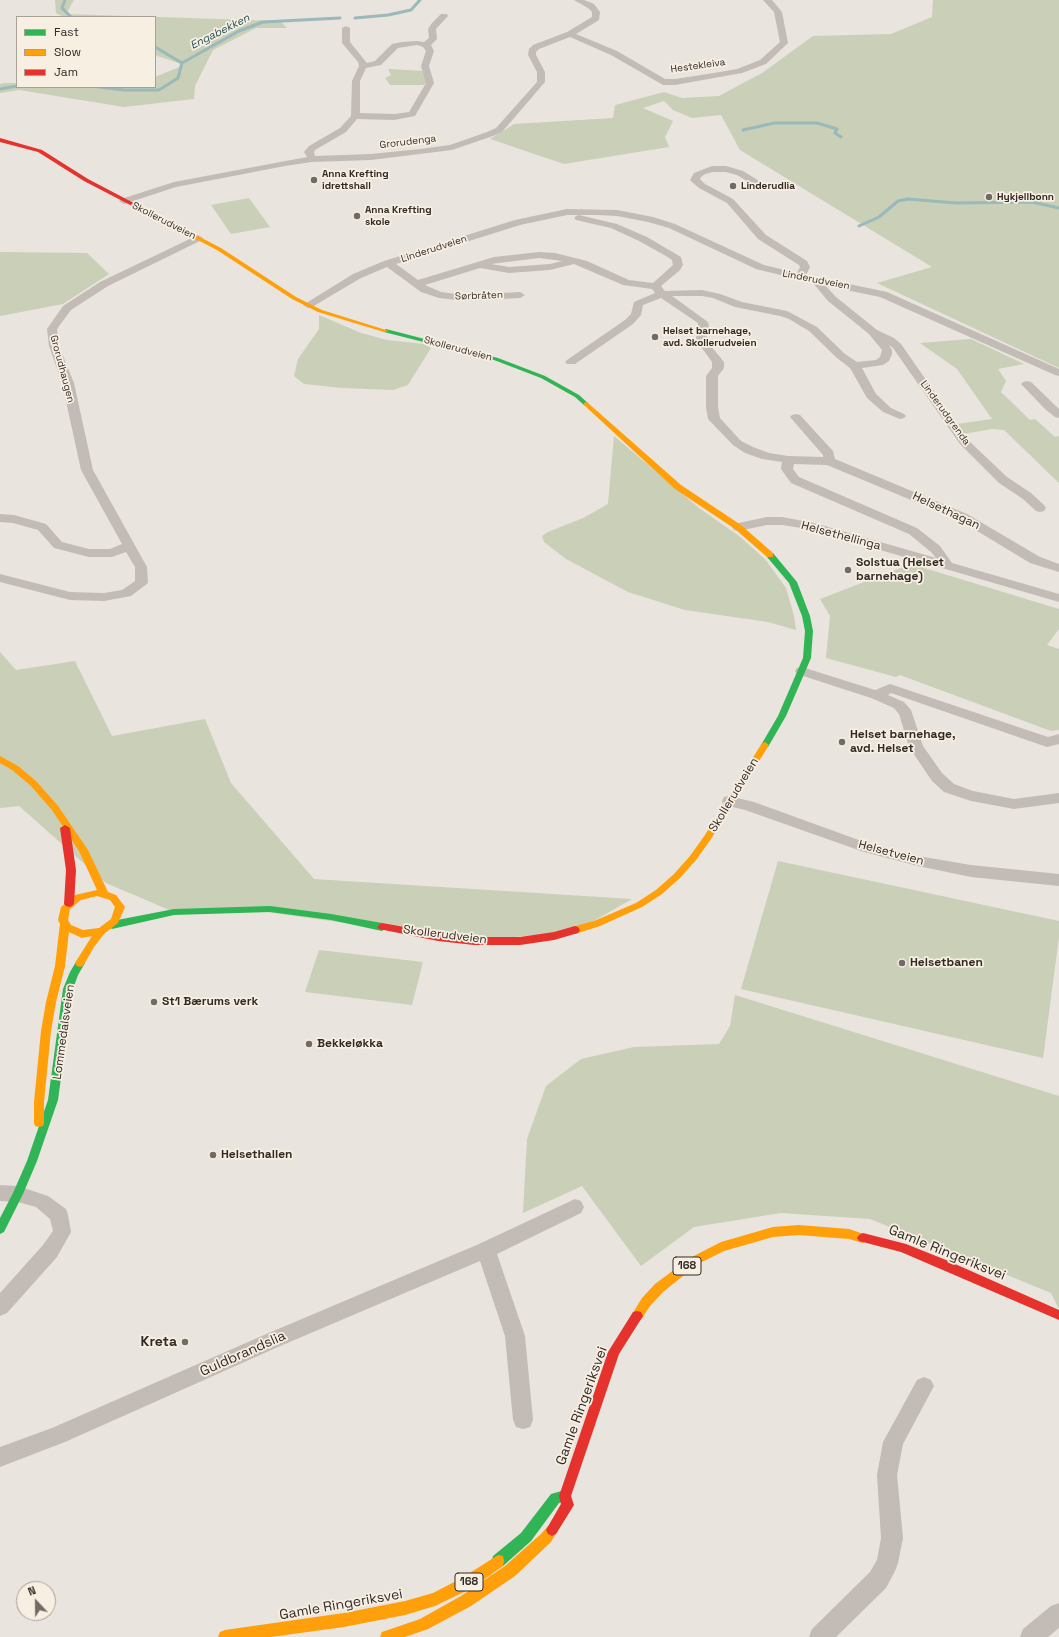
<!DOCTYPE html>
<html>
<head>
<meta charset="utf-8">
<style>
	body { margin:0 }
	#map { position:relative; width:1059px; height:1637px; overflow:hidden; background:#e9e4dd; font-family:"Space Grotesk",sans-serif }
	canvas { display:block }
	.legend { position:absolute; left:16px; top:16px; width:140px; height:72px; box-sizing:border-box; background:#f8efe3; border:1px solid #a9a097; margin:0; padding:5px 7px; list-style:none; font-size:12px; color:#322a25 }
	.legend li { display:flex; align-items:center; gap:8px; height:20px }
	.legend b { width:20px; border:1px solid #a9a097 }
	.north { position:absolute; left:16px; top:1581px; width:40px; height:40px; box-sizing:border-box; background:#f8efe3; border:1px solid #a9a097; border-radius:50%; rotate:338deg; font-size:11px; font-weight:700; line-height:16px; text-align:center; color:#322a25 }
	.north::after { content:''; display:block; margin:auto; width:14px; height:18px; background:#726b65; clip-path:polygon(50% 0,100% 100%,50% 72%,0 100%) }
</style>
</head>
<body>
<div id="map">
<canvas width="1059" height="1637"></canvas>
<ul class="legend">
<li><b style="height:5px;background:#30b455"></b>Fast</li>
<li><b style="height:5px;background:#ff9f0a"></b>Slow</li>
<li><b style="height:5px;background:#e5322d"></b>Jam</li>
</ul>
<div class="north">N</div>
</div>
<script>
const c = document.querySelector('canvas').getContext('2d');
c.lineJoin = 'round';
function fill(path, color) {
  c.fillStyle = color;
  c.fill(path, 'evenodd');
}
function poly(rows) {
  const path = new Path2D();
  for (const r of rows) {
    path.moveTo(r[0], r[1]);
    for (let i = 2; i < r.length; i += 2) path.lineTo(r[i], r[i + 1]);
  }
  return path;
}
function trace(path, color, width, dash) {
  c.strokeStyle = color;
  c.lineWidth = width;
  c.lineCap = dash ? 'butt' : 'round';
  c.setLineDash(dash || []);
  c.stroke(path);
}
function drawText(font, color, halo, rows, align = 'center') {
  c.font = font + ' "Space Grotesk",sans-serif';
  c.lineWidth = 3.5;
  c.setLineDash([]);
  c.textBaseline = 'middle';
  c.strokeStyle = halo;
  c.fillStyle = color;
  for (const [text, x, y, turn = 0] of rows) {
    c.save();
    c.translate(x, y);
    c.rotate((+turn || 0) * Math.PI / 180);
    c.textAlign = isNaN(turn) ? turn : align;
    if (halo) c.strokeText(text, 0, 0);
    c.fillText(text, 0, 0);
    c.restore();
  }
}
fill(poly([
	[55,0,74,0,66,14,280,21,287,28,256,28,213,50,195,86,194,99,124,107,19,90,0,93,0,84,5,83,17,83,17,87,155,87,155,77,184,65,155,55,155,17,64,17,56,13],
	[933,0,1059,0,1059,368,877,283,932,267,740,150,721,115,692,118,673,110,664,101,643,108,673,121,665,137,669,147,564,164,490,139,514,124,613,118,615,105,664,92,682,98,719,96,762,73,813,36,891,34,932,17],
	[388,69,425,71,427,78,426,83,424,85,390,85,385,78,391,75],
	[249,198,270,227,231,234,211,205],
	[0,252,87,253,109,274,63,304,0,316],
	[319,315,361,333,387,340,424,344,431,348,408,385,393,390,342,388,304,384,294,376,298,359,319,329],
	[971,339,1024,364,998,369,1006,381,1001,392,1030,420,1035,419,1055,437,1059,436,1059,483,1004,430,992,429,964,434,957,424,992,419,957,369,920,343],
	[614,436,699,508,739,536,765,559,786,588,794,616,796,630,768,622,685,610,628,592,566,559,544,542,542,536,548,532,583,518,608,504],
	[911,564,1059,609,1059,629,1047,645,1059,649,1059,730,1051,731,900,675,896,677,826,658,830,616,820,599],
	[0,652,16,670,75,661,112,736,205,719,231,783,314,879,632,899,576,931,474,941,245,909,174,912,106,883,19,806,0,808],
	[778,861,1059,921,1059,937,1043,1058,741,989],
	[319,950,423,962,412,1005,305,992],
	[735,995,1059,1096,1059,1309,1051,1293,870,1219,781,1213,694,1227,641,1266,582,1186,523,1213,527,1139,546,1086,581,1059,634,1047,719,1044,730,1026]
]), '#cacfb7');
trace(poly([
	[65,0,62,8,71,17],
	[355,18,388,15,411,10,420,0],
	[155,47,182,63],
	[182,63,239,31,263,22,340,18],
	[99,87,124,90,159,90,178,78,182,63],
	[0,89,17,86],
	[743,130,774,123,817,123,837,129,835,133,841,137],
	[859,226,879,217,898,201,908,199,956,203,1032,202,1059,208]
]), '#99b9ba', 3);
fill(poly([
	[574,0,584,0,594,4,600,12,599,20,576,34,617,51,665,79,675,79,720,72,737,69,760,60,780,42,774,12,763,0,772,0,782,12,788,43,766,64,742,73,675,85,663,85,611,55,570,37,539,49,536,52,536,55,545,72,545,82,502,132,493,136,452,150,371,160,312,162,285,166,176,187,124,204,119,201,121,199,174,182,307,157,304,152,309,146,340,128,351,116,352,81,359,66,358,62,342,43,342,28,346,26,350,28,350,42,367,63,375,61,392,44,402,42,417,41,424,42,429,38,428,29,432,23,441,14,447,14,448,16,436,29,437,39,431,45,434,51,429,66,434,83,415,116,394,120,357,119,346,132,315,150,314,152,315,156,371,154,420,149,450,145,487,132,496,128,537,82,537,72,528,55,529,49,533,45,567,32,592,17,592,12,588,8,574,0],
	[417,45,423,47,426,51,421,66,426,83,409,112,394,114,360,113,360,81,366,68,381,65,398,48,417,45],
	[712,166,726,166,743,171,764,184,766,186,764,188,758,188,737,175,726,172,713,172,705,174,701,177,700,179,705,184,733,199,766,235,807,261,810,267,806,275,887,292,1059,369,1059,376,1055,375,880,297,826,286,836,297,877,330,894,338,901,344,968,440,1007,477,1031,493,1044,505,1046,508,1044,511,1040,512,1036,511,1023,499,999,483,960,444,893,348,889,345,892,350,892,354,889,361,883,365,862,368,876,394,891,408,904,414,906,416,904,418,900,419,883,412,867,398,850,368,837,358,809,331,789,319,780,316,735,307,713,298,702,296,672,296,708,322,709,326,706,340,724,362,724,368,718,376,718,407,720,418,741,441,753,447,769,453,788,456,823,457,823,455,790,417,792,415,796,414,800,415,833,451,835,459,967,514,1040,557,1059,564,1059,572,1030,563,959,520,827,465,794,464,793,469,799,477,917,528,940,546,952,563,1059,594,1059,602,808,529,782,525,767,525,738,531,734,530,732,527,734,524,767,517,782,517,814,523,936,558,931,552,909,534,791,483,781,469,782,462,762,459,745,453,733,445,708,419,706,407,706,376,712,368,712,362,696,340,698,323,661,298,643,305,641,315,633,324,575,364,567,364,565,362,567,360,625,320,631,314,634,302,655,293,652,289,623,285,574,264,550,270,509,273,480,268,425,285,441,292,464,295,520,292,525,295,520,298,464,301,439,298,421,292,387,267,361,278,312,307,308,308,303,305,353,274,384,261,515,220,567,209,617,210,653,217,675,224,764,265,797,273,800,267,799,265,758,239,727,203,699,188,692,182,690,180,694,173,712,166],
	[567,215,598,215,617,216,648,222,669,228,756,269,813,283,828,301,869,334,882,350,880,357,876,360,857,362,845,354,817,327,787,311,742,302,720,294,702,290,665,291,661,286,680,270,683,265,681,257,647,237,617,224,579,215,576,216,574,218,576,220,611,228,639,241,666,256,672,260,673,265,653,283,629,280,587,261,555,253,539,252,494,257,418,280,396,264,520,225,567,215],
	[539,258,562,261,550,264,509,267,491,264,539,258],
	[198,235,203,238,202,240,108,286,71,310,57,329,59,346,74,383,93,470,147,567,148,583,131,596,104,601,70,600,0,582,0,574,70,592,104,593,122,590,135,581,135,567,126,552,112,557,89,557,54,548,38,530,13,523,0,522,0,514,14,515,46,524,62,542,89,549,110,549,122,544,81,470,62,383,49,346,47,329,63,306,100,282,198,235],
	[1027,381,1031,382,1059,409,1059,418,1055,417,1046,410,1023,386,1021,384,1023,382,1027,381],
	[802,667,875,690,890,684,1048,737,1059,734,1059,744,1047,747,891,693,888,695,904,702,911,710,923,746,942,773,954,784,973,791,1014,799,1059,793,1059,803,1014,809,971,801,944,792,932,781,909,747,899,714,894,708,871,698,797,674,795,671,797,668,802,667],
	[729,796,754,802,867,843,918,856,971,865,1059,874,1059,886,971,877,918,866,864,852,745,810,724,805,722,801,724,797,729,796],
	[0,1185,18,1186,48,1196,66,1209,68,1215,71,1232,57,1257,7,1313,0,1316,0,1293,43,1245,53,1231,50,1219,36,1207,18,1202,0,1201,0,1185],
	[575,1199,581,1201,584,1207,581,1213,497,1254,525,1336,533,1420,530,1427,523,1429,516,1427,513,1420,505,1336,480,1261,278,1347,65,1442,0,1467,0,1447,52,1428,264,1335,479,1244,575,1199],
	[924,1377,931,1380,934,1386,903,1444,897,1475,903,1538,898,1563,895,1571,886,1588,836,1637,809,1637,812,1629,870,1572,877,1560,881,1538,877,1475,883,1442,917,1380,924,1377],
	[1059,1603,1059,1628,1048,1637,1020,1637,1023,1629,1051,1606,1059,1603]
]), '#c3bcb6');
fill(poly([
	[386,329,498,358,545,376,579,395,589,404,586,406,584,405,575,397,541,378,494,360,384,332,383,331,386,329],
	[767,553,773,553,797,582,810,616,813,631,811,658,786,716,768,747,765,748,761,745,778,716,803,658,805,631,802,616,789,583,767,557,767,553],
	[270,906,331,914,382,923,385,925,387,927,385,929,382,931,331,920,270,912,174,915,112,929,109,927,107,925,109,923,112,921,174,909,270,906],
	[80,959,83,960,85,963,78,975,73,989,58,1100,37,1161,23,1194,4,1232,0,1234,0,1218,13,1193,27,1161,48,1100,63,989,70,972,77,960,80,959],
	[565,1490,569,1492,571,1496,569,1500,559,1503,531,1541,503,1566,498,1567,493,1566,492,1561,493,1556,521,1533,551,1494,565,1490]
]), '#30b455');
fill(poly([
	[186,232,190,232,221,248,296,297,322,310,389,331,384,332,318,312,292,299,217,250,186,234,186,232],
	[586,402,588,403,681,485,741,525,773,553,773,557,767,557,735,529,675,489,584,405,584,403,586,402],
	[765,742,769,745,711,839,696,860,680,878,662,894,642,907,600,926,575,934,572,933,570,930,572,927,594,921,636,903,656,890,674,874,690,856,705,835,762,743,765,742],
	[0,756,18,766,36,781,58,806,88,850,108,892,116,895,125,907,118,923,104,934,94,947,83,966,80,967,77,966,75,963,92,936,82,938,69,932,65,966,56,1002,51,1031,44,1102,44,1123,43,1126,39,1127,35,1126,34,1123,34,1102,41,1031,46,1002,55,966,60,924,58,920,61,907,75,895,97,890,79,851,52,810,30,785,12,770,0,763,0,756],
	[97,896,110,900,115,907,111,919,99,928,83,930,71,925,68,920,70,909,81,900,97,896],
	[799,1225,849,1229,867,1235,869,1238,867,1241,863,1243,849,1239,799,1235,773,1237,724,1251,698,1264,663,1292,650,1306,641,1320,637,1321,633,1320,631,1316,642,1298,655,1284,690,1258,721,1242,773,1227,799,1225],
	[552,1524,556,1526,558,1530,551,1542,515,1576,471,1606,428,1629,405,1637,380,1637,382,1632,420,1619,461,1596,505,1566,541,1534,548,1526,552,1524],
	[498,1555,503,1556,504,1561,503,1566,472,1588,435,1606,405,1615,344,1627,271,1637,218,1637,220,1632,225,1630,344,1613,405,1601,433,1593,462,1578,498,1555]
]), '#ff9f0a');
fill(poly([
	[0,138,42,150,88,179,191,233,186,234,84,181,38,152,0,142,0,138],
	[65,825,70,828,76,870,74,904,72,906,69,907,66,906,64,904,66,870,60,828,65,825],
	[382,923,438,933,474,937,520,937,554,932,575,926,578,927,580,930,578,933,554,940,520,945,474,945,438,941,379,929,377,927,379,925,382,923],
	[863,1233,906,1244,946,1260,1059,1310,1059,1320,901,1252,859,1241,857,1238,859,1235,863,1233],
	[637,1311,641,1312,643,1316,619,1354,571,1496,574,1505,556,1534,552,1536,548,1534,546,1530,561,1504,559,1496,608,1352,633,1312,637,1311]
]), '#e5322d');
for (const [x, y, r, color] of [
	[314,180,4,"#726b65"],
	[733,186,4,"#726b65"],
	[989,197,4,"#726b65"],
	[357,216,4,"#726b65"],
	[655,337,4,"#726b65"],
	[848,570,4,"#726b65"],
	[842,742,4,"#726b65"],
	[902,963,4,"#726b65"],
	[154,1002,4,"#726b65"],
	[309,1044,4,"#726b65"],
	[213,1155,4,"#726b65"],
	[185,1342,4,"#726b65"]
]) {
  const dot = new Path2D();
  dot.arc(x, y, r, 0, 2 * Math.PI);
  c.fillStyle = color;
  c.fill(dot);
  trace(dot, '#f8efe3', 1.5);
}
drawText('10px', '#322a25', '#f8efe3', [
	["Hestekleiva",698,66,-8],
	["Grorudenga",408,142,-7],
	["Skollerudveien",164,221,27],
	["Linderudveien",434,249,-18],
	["Linderudveien",816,280,11],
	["Sørbråten",479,296,-2],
	["Skollerudveien",458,349,15],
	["Grorudhaugen",62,369,75],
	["Linderudgrenda",945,413,54]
]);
drawText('bold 10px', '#322a25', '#f8efe3', [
	["Anna Krefting",322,174],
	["idrettshall",322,186],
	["Linderudlia",741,186],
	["Hykjellbonn",997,197],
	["Anna Krefting",365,210],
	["skole",365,222],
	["Helset barnehage,",663,331],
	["avd. Skollerudveien",663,343]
], 'left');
drawText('italic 11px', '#1d4c52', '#f8efe3', [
	["Engabekken",220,32,-27]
]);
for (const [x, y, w] of [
	[687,1266,28],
	[469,1582,28]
]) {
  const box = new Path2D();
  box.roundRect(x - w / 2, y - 9, w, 18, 3);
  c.fillStyle = '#f8efe3';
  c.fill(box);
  trace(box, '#322a25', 1);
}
drawText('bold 11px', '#322a25', null, [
	["168",687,1266],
	["168",469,1582]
]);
drawText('12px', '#322a25', '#f8efe3', [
	["Helsethagan",946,511,25],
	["Helsethellinga",841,536,15],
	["Skollerudveien",734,795,-59],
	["Helsetveien",891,853,15],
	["Skollerudveien",445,935,7],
	["Lommedalsveien",64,1032,-82]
]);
drawText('bold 12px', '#322a25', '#f8efe3', [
	["Solstua (Helset",856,563],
	["barnehage)",856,577],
	["Helset barnehage,",850,735],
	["avd. Helset",850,749],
	["Helsetbanen",910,963],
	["St1 Bærums verk",162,1002],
	["Bekkeløkka",317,1044],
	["Helsethallen",221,1155]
], 'left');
drawText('14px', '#322a25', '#f8efe3', [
	["Gamle Ringeriksvei",947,1253,22],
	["Guldbrandslia",243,1354,-24],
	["Gamle Ringeriksvei",582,1406,-70],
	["Gamle Ringeriksvei",341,1605,-10]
]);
drawText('bold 14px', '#322a25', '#f8efe3', [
	["Kreta",177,1342]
], 'right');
</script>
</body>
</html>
